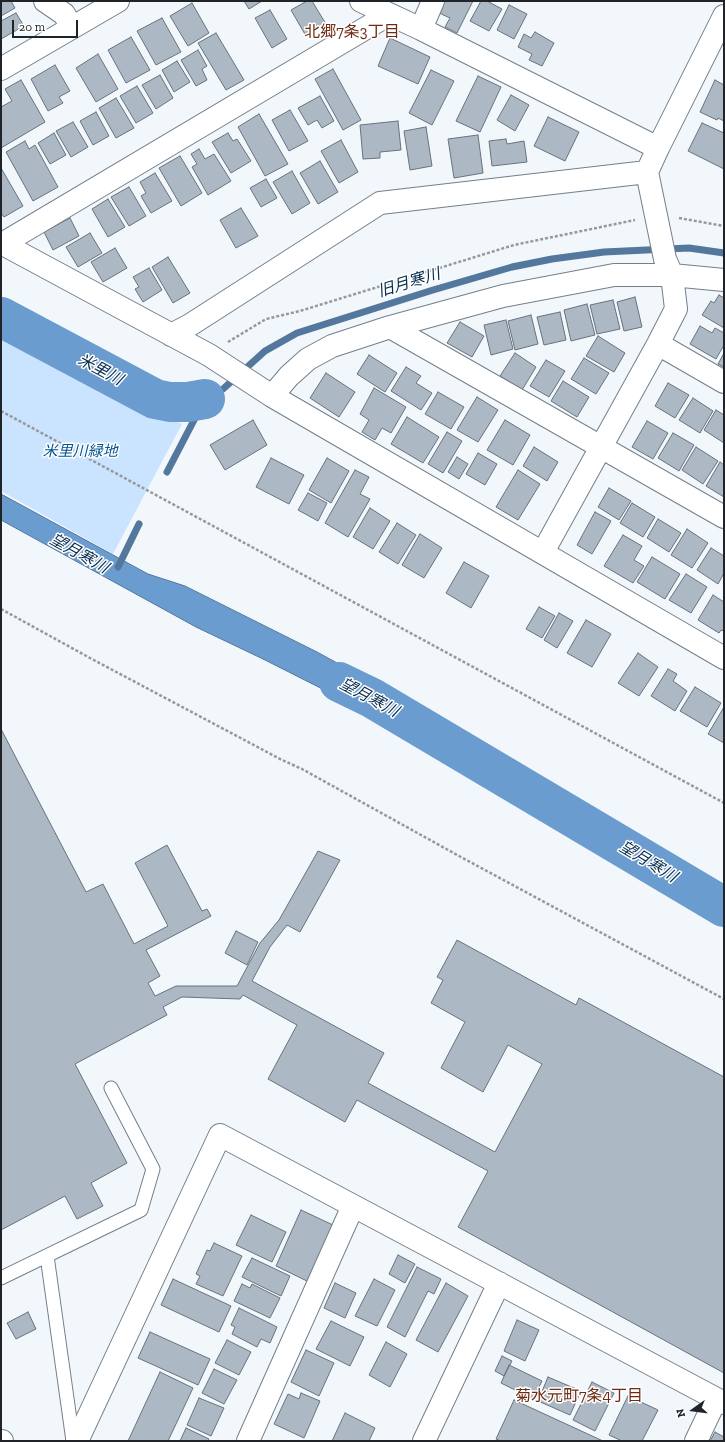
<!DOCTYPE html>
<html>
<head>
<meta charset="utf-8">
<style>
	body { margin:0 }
	#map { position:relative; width:725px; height:1442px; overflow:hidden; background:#f2f7fc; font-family:"Zilla Slab",serif }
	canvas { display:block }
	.frame { position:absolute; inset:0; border:2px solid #202429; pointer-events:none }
	.north { position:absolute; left:673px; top:1390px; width:40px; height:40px; -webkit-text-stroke:3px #fff; paint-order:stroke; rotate:256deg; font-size:11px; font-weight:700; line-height:16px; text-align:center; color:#202429 }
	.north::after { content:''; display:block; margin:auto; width:14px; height:18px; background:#202429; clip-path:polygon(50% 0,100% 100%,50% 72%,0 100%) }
	.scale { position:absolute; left:12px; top:20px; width:66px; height:18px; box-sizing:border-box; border:2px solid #202429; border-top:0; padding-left:5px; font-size:12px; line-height:14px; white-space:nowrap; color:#202429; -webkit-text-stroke:3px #fff; paint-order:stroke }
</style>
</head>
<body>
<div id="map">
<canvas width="725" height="1442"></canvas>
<div class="frame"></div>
<div class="north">N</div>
<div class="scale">20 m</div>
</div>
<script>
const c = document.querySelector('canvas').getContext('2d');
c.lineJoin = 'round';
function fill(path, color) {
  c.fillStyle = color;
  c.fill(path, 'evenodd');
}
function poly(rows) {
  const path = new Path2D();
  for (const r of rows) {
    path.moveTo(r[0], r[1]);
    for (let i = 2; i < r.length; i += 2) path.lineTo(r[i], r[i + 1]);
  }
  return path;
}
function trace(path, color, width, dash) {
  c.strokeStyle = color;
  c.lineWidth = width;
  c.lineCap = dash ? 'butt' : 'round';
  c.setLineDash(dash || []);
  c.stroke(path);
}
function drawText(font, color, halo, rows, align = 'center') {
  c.font = font + ' "Zilla Slab","Noto Sans JP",serif';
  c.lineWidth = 3;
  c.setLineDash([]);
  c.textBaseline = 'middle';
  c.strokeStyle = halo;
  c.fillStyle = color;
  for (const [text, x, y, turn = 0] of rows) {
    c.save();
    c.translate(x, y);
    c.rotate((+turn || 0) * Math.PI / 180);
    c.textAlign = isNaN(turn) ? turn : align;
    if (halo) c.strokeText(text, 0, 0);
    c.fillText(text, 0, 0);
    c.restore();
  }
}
fill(poly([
	[1,327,182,424,113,554,1,491]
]), '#cae3fe');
const water = poly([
	[1,494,148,574,185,586,317,652,394,694,382,719,263,659,196,627,1,520,1,494]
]);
fill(water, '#6b9ccf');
trace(water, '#54789d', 1);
trace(poly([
	[167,472,205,399,223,389,265,351,297,333,433,290,512,267,552,259,604,252,689,248,724,253],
	[118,567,139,524]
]), '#54789d', 7);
trace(poly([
	[1,317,155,399,170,402,188,402,205,399],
	[339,682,372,698,724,907]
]), '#6b9ccf', 40);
const building = poly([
	[1,1,11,1,15,8,1,16,1,1],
	[244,1,262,1,249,9,244,1],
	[307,1,312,1,326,24,306,36,291,10,307,1],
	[443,1,473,1,457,33,445,27,450,18,437,12,443,1],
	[481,1,487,1,502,9,489,31,470,21,481,1],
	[192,3,209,33,188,46,170,16,192,3],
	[509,5,527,14,514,39,497,30,509,5],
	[270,10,287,39,272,48,255,18,270,10],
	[16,13,24,26,1,39,1,21,16,13],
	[162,18,181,52,156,65,137,31,162,18],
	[535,32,554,43,542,66,529,60,532,54,518,47,524,34,531,38,535,32],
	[216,33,244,80,226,90,198,43,216,33],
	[131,37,150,70,126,83,108,50,131,37],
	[390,38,430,57,418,84,378,66,390,38],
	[198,50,207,66,202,69,207,80,196,86,181,60,198,50],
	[98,54,118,89,96,102,76,68,98,54],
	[177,61,190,82,174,92,162,70,177,61],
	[55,65,70,91,59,97,63,103,48,111,31,79,55,65],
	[333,69,361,120,343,130,315,79,333,69],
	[431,70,454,81,432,125,409,113,431,70],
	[160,75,173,98,156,109,142,85,160,75],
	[478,76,501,87,480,132,456,121,478,76],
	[21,80,45,122,1,148,1,107,12,101,5,89,21,80],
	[715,80,724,85,724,121,718,118,717,120,700,112,715,80],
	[137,86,153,113,136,123,120,96,137,86],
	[511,95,529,105,515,131,497,120,511,95],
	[320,96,334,121,322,128,317,120,308,125,298,108,320,96],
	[116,98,134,128,116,138,99,108,116,98],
	[290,110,308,141,289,151,272,120,290,110],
	[96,112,109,136,93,145,80,121,96,112],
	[259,114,288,164,265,176,238,127,259,114],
	[548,117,579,132,565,161,534,146,548,117],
	[398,121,401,150,380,152,380,158,363,159,360,125,398,121],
	[73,122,88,147,71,157,56,131,73,122],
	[702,123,724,133,724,169,688,151,702,123],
	[426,127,432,166,410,170,404,131,426,127],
	[54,133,66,155,50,164,38,143,54,133],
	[228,133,233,141,237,139,251,161,231,173,212,142,228,133],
	[478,135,483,173,454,178,448,139,478,135],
	[506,139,507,144,524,141,527,162,492,166,489,141,506,139],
	[341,140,358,172,339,183,321,151,341,140],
	[25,141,29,149,35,145,58,187,33,201,6,152,25,141],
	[199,149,205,159,214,154,231,181,208,195,192,167,197,164,191,154,199,149],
	[180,156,202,193,181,206,159,168,180,156],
	[320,161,338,192,318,204,300,173,320,161],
	[1,168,23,206,4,217,1,213,1,168],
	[292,171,310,203,292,214,273,182,292,171],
	[155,173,172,201,151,213,141,196,146,193,140,182,155,173],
	[266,179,277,198,261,207,250,188,266,179],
	[129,187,146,216,129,226,111,197,129,187],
	[108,199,125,227,108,237,92,209,108,199],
	[241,208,258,236,236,248,220,220,241,208],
	[70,218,79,236,53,250,44,232,70,218],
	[90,233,102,253,78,267,66,247,90,233],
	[115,248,127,268,103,282,91,262,115,248],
	[168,257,190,293,173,303,152,267,168,257],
	[149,268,162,290,143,302,135,289,139,287,133,277,149,268],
	[719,295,724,298,724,328,702,315,711,301,714,303,719,295],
	[635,297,642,327,624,331,617,302,635,297],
	[613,300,620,329,597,334,590,305,613,300],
	[587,304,595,335,571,341,564,310,587,304],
	[560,312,566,340,544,345,537,317,560,312],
	[531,315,538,344,515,350,508,321,531,315],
	[506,320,513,349,491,355,484,325,506,320],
	[460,322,484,336,472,357,447,343,460,322],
	[700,326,712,333,715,328,724,333,724,345,716,359,690,344,700,326],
	[598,336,625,353,614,372,586,356,598,336],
	[515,353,536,367,522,390,500,376,515,353],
	[724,353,724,367,718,364,724,353],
	[369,355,397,373,385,392,357,374,369,355],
	[584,358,609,373,596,394,571,379,584,358],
	[546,360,565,371,549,397,530,386,546,360],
	[406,367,421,376,416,383,432,393,421,410,391,391,406,367],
	[326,373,355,392,339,417,310,398,326,373],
	[563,381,589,397,577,417,551,401,563,381],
	[668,383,689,395,675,418,655,406,668,383],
	[374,388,406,407,391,433,382,428,375,440,362,432,369,420,360,414,374,388],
	[438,392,464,407,451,429,425,414,438,392],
	[477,397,498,410,478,442,457,430,477,397],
	[693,398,713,411,700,433,679,420,693,398],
	[716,410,724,415,724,443,704,430,716,410],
	[407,417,439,437,423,463,391,444,407,417],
	[253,420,267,445,225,470,210,445,253,420],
	[505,420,530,435,513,465,487,450,505,420],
	[647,421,668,433,653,459,632,447,647,421],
	[447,432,462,441,443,473,428,464,447,432],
	[673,433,694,445,679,471,658,458,673,433],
	[534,447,558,462,547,481,523,466,534,447],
	[696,447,718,461,703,484,682,470,696,447],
	[478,453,497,464,485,485,466,474,478,453],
	[457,457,468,464,459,479,448,472,457,457],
	[271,458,304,475,289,504,256,487,271,458],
	[327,458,349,471,331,503,309,490,327,458],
	[720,462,724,465,724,497,706,486,720,462],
	[355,470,369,477,360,494,370,499,348,537,325,523,355,470],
	[518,470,540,484,518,520,496,507,518,470],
	[609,488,631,501,619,520,598,507,609,488],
	[308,493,327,503,318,521,298,510,308,493],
	[632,503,655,517,643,537,620,523,632,503],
	[370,508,390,521,373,549,353,537,370,508],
	[595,512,611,521,592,554,577,545,595,512],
	[658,519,681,533,669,552,647,538,658,519],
	[397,523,416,535,398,564,379,552,397,523],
	[687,529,708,543,692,568,671,555,687,529],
	[420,534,442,548,424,578,402,565,420,534],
	[623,535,642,546,634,560,644,566,633,583,604,566,623,535],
	[711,548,724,556,724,573,718,584,697,570,711,548],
	[652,557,680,574,665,599,637,582,652,557],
	[464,562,489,576,471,608,446,593,464,562],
	[686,574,707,587,691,613,669,600,686,574],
	[713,595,724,602,724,631,721,630,719,633,698,620,713,595],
	[539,607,555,616,542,638,526,629,539,607],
	[559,613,573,621,557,648,544,640,559,613],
	[586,620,611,634,592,667,567,653,586,620],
	[638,653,658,667,639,696,618,683,638,653],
	[668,669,677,674,673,681,687,691,675,711,651,696,668,669],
	[695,687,721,703,707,727,680,711,695,687],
	[724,707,724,743,708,734,724,707],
	[1,729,86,892,103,884,134,944,168,926,135,863,167,845,202,911,207,909,211,916,146,950,160,976,148,983,155,996,176,986,237,986,260,943,279,920,318,851,340,860,300,932,287,925,270,947,252,981,384,1053,368,1083,495,1152,542,1064,508,1045,483,1092,441,1068,465,1022,431,1003,443,980,437,977,457,940,576,1005,579,998,724,1077,724,1373,458,1227,488,1171,357,1100,345,1122,268,1079,297,1025,243,995,240,999,182,997,163,1007,167,1015,75,1064,127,1163,91,1183,103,1206,77,1219,65,1196,1,1230,1,729],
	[236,931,258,942,247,965,225,953,236,931],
	[301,1210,333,1225,307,1281,276,1266,301,1210],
	[251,1215,286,1232,272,1262,236,1245,251,1215],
	[214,1243,242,1256,223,1296,196,1284,200,1276,196,1274,207,1250,210,1251,214,1243],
	[398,1255,415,1264,405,1283,389,1274,398,1255],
	[252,1258,290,1276,281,1296,242,1277,252,1258],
	[417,1267,441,1279,434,1294,428,1291,405,1337,387,1327,417,1267],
	[173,1279,231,1306,219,1332,161,1305,173,1279],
	[374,1279,395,1290,377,1326,355,1316,374,1279],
	[335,1283,356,1293,345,1318,324,1308,335,1283],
	[446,1283,468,1296,438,1352,416,1340,446,1283],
	[242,1284,250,1288,252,1284,280,1298,270,1318,234,1301,242,1284],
	[239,1308,277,1327,270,1343,261,1339,257,1347,232,1334,235,1327,231,1325,239,1308],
	[28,1312,36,1329,16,1339,7,1323,28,1312],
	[517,1320,539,1330,525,1361,504,1351,517,1320],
	[331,1321,364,1337,350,1366,316,1349,331,1321],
	[150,1332,210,1359,198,1385,138,1358,150,1332],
	[227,1340,251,1352,239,1375,215,1363,227,1340],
	[386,1342,407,1354,390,1387,369,1375,386,1342],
	[306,1350,334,1363,319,1396,291,1382,306,1350],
	[502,1356,512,1361,504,1376,495,1371,502,1356],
	[509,1365,542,1381,533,1399,501,1383,509,1365],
	[214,1369,237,1380,224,1404,202,1393,214,1369],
	[160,1372,193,1388,168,1441,128,1441,160,1372],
	[548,1377,581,1391,570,1415,538,1401,548,1377],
	[592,1382,614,1393,595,1431,573,1420,592,1382],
	[301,1393,320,1401,304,1438,274,1424,288,1394,299,1399,301,1393],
	[628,1396,658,1410,642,1441,622,1441,609,1435,628,1396],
	[199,1398,224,1408,211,1436,187,1425,199,1398],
	[514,1400,603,1441,501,1441,496,1439,514,1400],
	[345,1413,375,1428,369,1441,332,1441,345,1413],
	[186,1428,209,1439,208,1441,180,1441,186,1428],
	[715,1432,724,1437,724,1441,710,1441,715,1432]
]);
fill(building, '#acb8c4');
trace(building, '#67727d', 1);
const service = poly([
	[47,1256,73,1441],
	[1,1278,141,1210,153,1169,111,1088]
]);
const minor = poly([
	[45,1,64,14,72,27],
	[361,1,421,29,658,148],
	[421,29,433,1],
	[1,69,118,1],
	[1,243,209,355,272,396,724,658],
	[2,244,388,15],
	[390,327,724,517],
	[171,335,190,325,380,203,647,172],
	[658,344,724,382],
	[272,396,289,376,308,359,332,346,390,327,503,296,614,275,672,275,724,280],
	[543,552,658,344,676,309,672,275,665,259,647,172,658,148,724,16],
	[1,1441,2,1441],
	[77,1441,220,1135,724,1403],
	[248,1441,353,1206],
	[424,1441,499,1283],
	[696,1441,716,1399]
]);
trace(service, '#747f8a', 15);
trace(minor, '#747f8a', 24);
trace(poly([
	[679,218,724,226],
	[228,342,266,319,300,311,514,245,635,220],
	[1,411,724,803],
	[1,609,90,658,282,760,302,769,459,856,724,999]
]), '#95999e', 2.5, [3, 2]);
trace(service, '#fff', 13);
trace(minor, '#fff', 22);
drawText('italic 15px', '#025391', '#fff', [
	["米里川緑地",80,452]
]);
drawText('16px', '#6e2c14', '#fff', [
	["北郷7条3丁目",352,32],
	["菊水元町7条4丁目",579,1396]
]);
drawText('italic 16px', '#062c4d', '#fff', [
	["旧月寒川",409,283,-17],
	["米里川",100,370,28],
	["望月寒川",79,554,29],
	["望月寒川",369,698,28],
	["望月寒川",648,862,31]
]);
</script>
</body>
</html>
